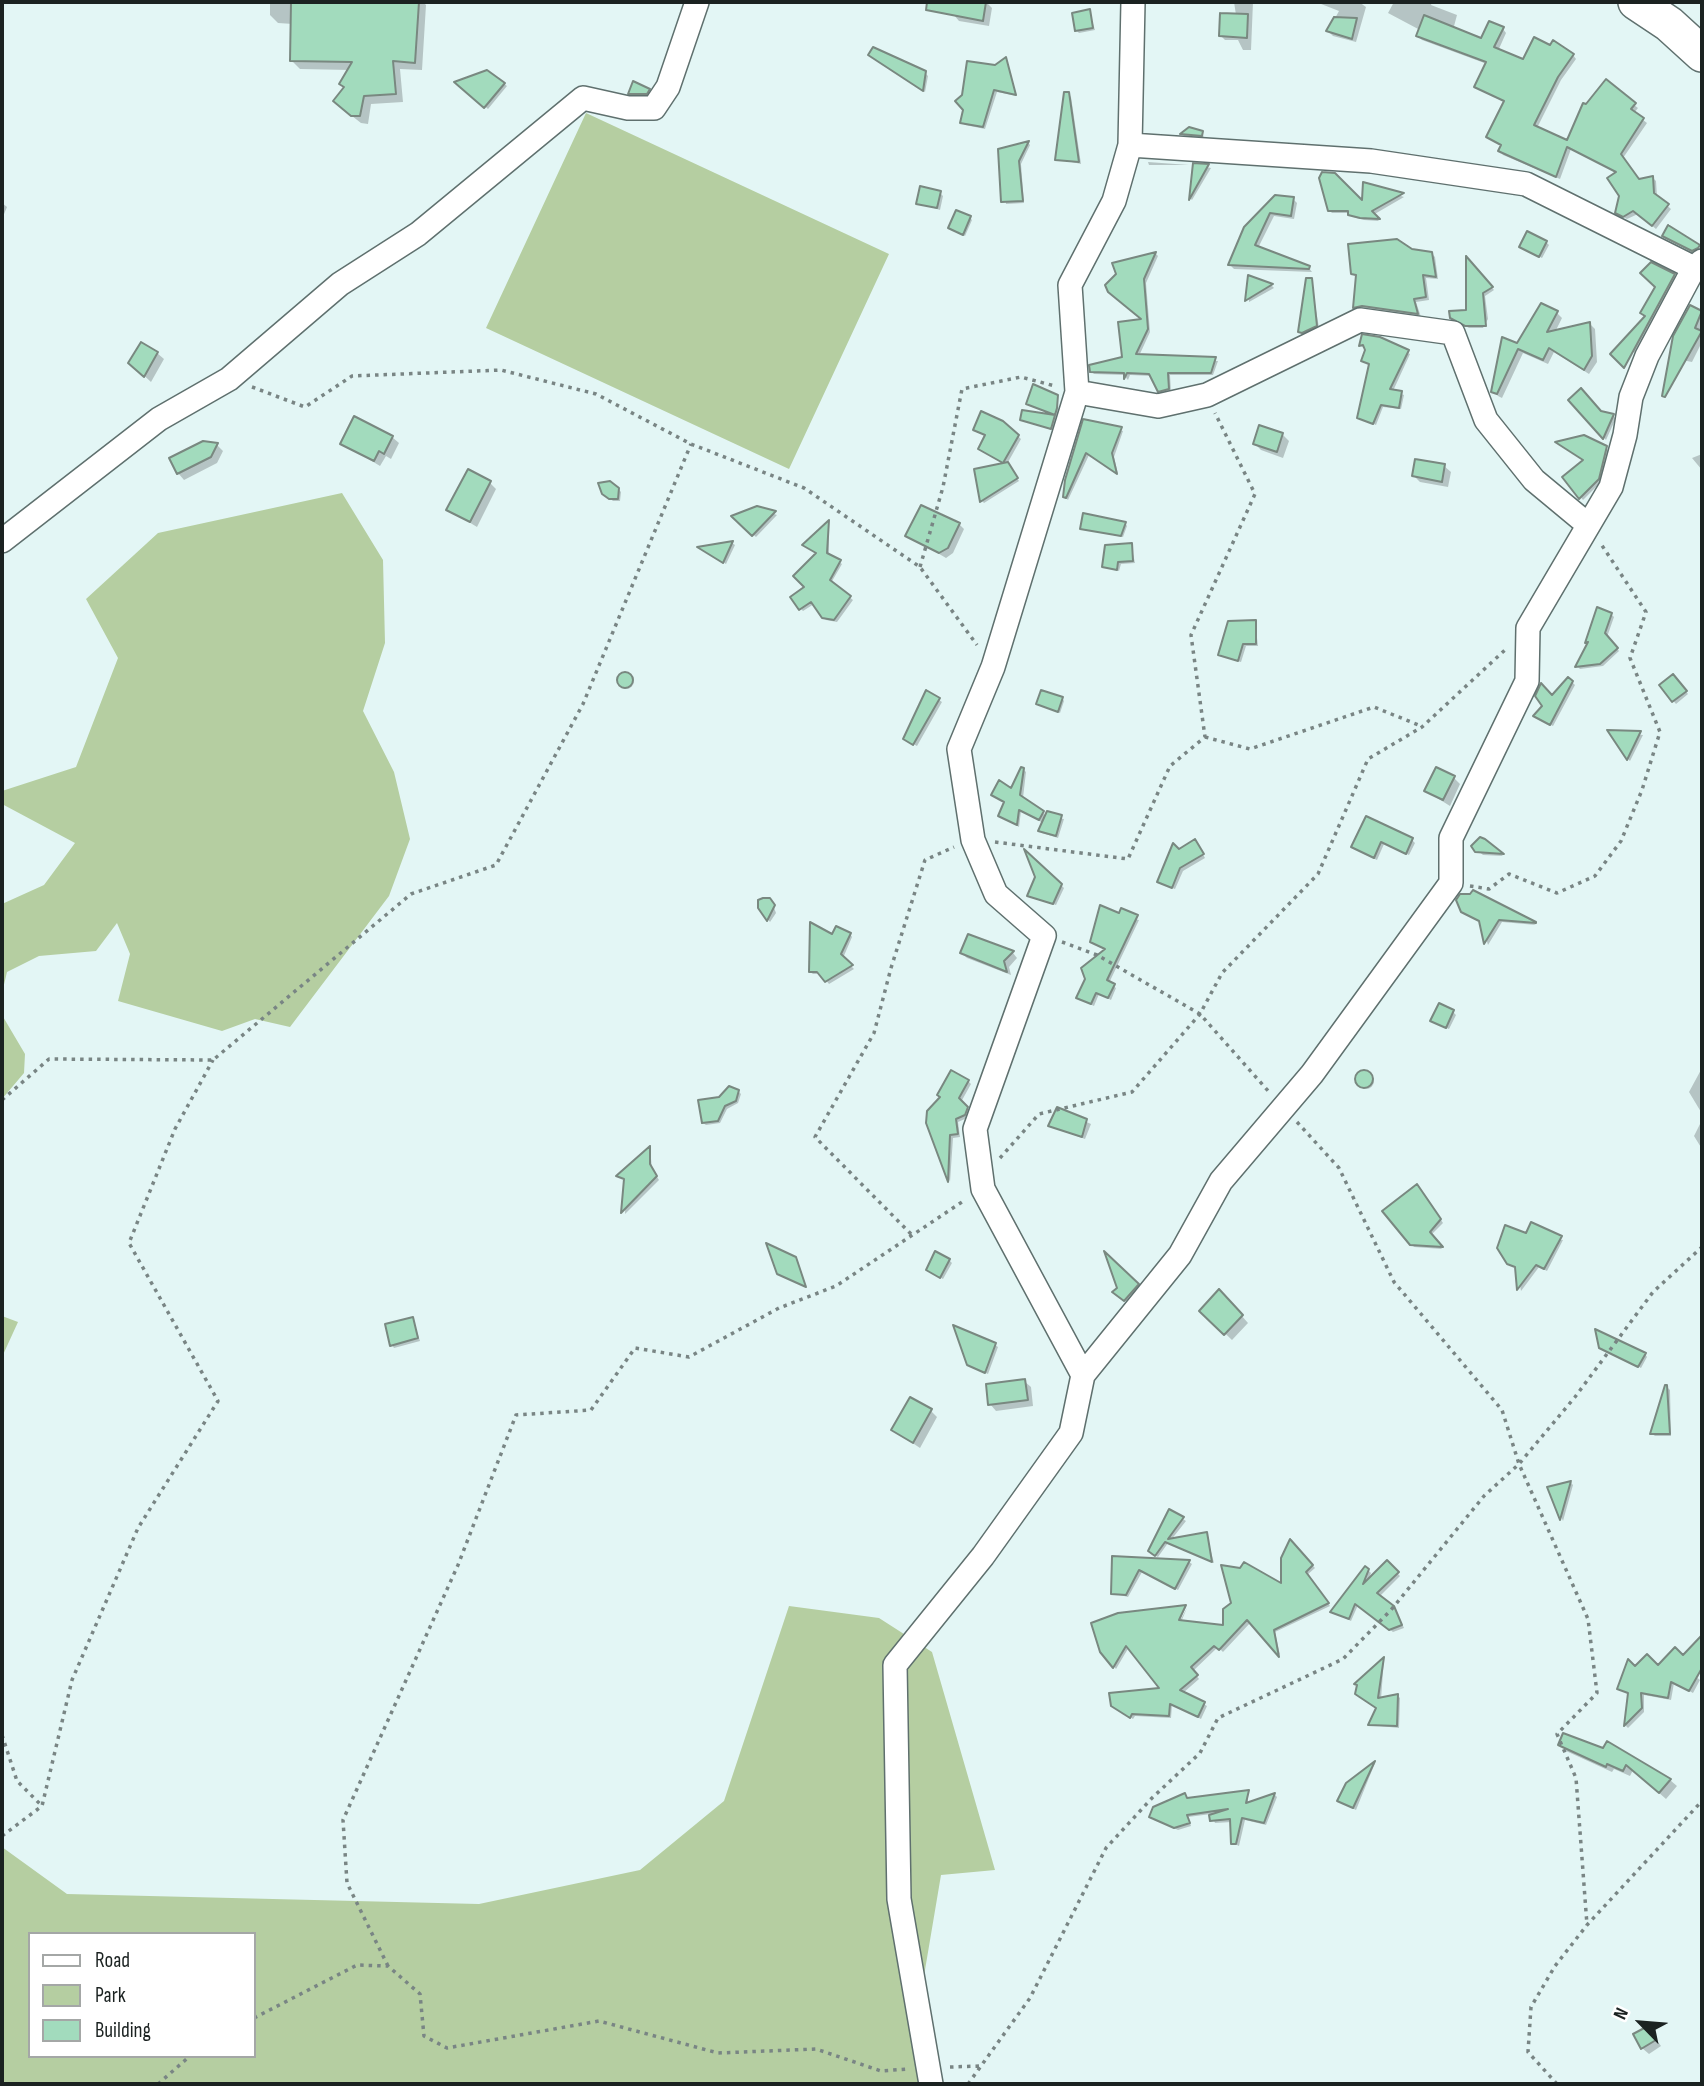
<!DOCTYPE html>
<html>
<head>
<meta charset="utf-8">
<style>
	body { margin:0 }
	#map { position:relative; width:1704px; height:2086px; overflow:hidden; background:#e3f6f5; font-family:"Sofia Sans Condensed",sans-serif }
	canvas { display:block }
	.frame { position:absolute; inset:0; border:4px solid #1b2221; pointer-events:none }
	.legend { position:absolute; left:28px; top:1932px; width:228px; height:126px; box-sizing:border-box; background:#fff; border:2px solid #a4a7a6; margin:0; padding:9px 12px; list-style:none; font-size:21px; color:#1b2221 }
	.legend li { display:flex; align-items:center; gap:14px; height:35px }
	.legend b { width:35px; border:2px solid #a4a7a6 }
	.north { position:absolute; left:1606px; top:1988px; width:70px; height:70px; -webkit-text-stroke:5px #fff; paint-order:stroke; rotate:295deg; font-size:19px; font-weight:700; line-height:28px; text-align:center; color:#1b2221 }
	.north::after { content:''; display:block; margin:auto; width:24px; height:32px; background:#1b2221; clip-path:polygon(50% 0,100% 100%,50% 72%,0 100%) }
</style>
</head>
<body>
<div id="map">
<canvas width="1704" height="2086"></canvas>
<div class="frame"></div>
<ul class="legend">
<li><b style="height:9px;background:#fff"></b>Road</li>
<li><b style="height:19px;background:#b5cea1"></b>Park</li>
<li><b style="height:19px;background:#a2dbbd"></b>Building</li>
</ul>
<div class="north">N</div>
</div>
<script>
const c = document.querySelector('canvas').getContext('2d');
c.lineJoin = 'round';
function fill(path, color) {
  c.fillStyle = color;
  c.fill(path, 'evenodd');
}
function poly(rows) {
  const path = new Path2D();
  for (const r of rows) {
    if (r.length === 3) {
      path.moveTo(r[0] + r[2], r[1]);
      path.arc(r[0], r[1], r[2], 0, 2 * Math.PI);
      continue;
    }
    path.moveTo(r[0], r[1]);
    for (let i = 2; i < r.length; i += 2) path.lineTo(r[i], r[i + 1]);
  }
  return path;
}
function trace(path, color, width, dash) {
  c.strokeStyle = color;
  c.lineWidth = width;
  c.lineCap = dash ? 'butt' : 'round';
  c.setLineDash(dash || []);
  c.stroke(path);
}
fill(poly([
	[586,113,889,254,789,469,486,328],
	[342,493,383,560,385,643,363,711,394,772,410,839,389,896,290,1027,255,1019,222,1031,118,1001,130,954,117,923,96,951,39,956,7,972,2,993,2,904,44,885,75,843,2,804,2,791,76,767,118,658,86,599,158,533],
	[2,1015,25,1054,24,1073,2,1099],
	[2,1316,18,1322,2,1357],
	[789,1606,879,1618,932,1652,995,1870,941,1875,912,2047,925,2084,2,2084,2,1847,67,1894,479,1904,640,1870,724,1801],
	[30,1934,254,1934,254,2056,30,2056]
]), '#b5cea1');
fill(poly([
	[270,2,423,2,426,5,422,70,400,69,403,102,371,104,368,124,361,123,343,109,350,70,300,69,292,61,293,24,278,23,270,15],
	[955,2,986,2,992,8,989,26,959,21,953,14],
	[1234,2,1253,2,1251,50,1243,50,1238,40,1225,40,1220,35,1236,15],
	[1316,2,1359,2,1366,7,1356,42,1333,36,1328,31,1339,11],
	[1394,2,1432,2,1431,5,1457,15,1453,30,1482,40,1503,29,1506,33,1498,51,1524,61,1573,55,1576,59,1561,80,1537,128,1568,142,1634,105,1638,108,1634,113,1647,123,1623,158,1639,181,1653,178,1656,181,1657,197,1671,209,1656,229,1638,214,1627,219,1621,216,1617,212,1621,195,1618,173,1571,149,1560,179,1503,155,1500,151,1502,146,1488,137,1506,103,1476,87,1487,64,1422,40,1418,36,1420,30,1388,13],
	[1089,11,1095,30,1079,33,1076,30],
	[873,58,925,73,928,76,925,92],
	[1006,60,1017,96,997,92,985,129,965,125,962,123,996,67],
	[487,72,507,86,488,109,458,83],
	[649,90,649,96,630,93],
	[1068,94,1071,97,1081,164,1057,159],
	[1189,129,1202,132,1204,138,1184,136,1182,134],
	[1028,143,1030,145,1021,164,1024,203,1006,204,999,151],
	[1148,162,1189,165,1149,165],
	[1195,165,1211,168,1192,200,1191,199],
	[1365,184,1404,197,1373,215,1379,221,1364,220,1353,217,1350,213,1332,213,1329,210,1363,204],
	[940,193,943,196,940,210,918,203],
	[1276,196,1293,199,1297,203,1294,219,1274,216,1258,248,1309,268,1312,272,1234,269,1230,265],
	[2,203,7,207,2,219],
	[970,218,972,220,965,236,950,228],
	[1664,236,1699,246,1702,254,1699,257],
	[1546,242,1549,245,1542,258,1524,249],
	[1411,251,1431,253,1435,257,1438,279,1426,278,1429,300,1416,302,1421,317,1367,309,1358,311,1354,307,1356,277,1352,273],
	[1156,254,1158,256,1146,283,1150,332,1139,356,1218,361,1213,375,1170,375,1171,392,1162,394,1152,376,1130,375,1128,380,1124,375,1094,374,1091,371,1124,358,1144,320,1114,264],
	[1467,261,1494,290,1485,296,1488,319,1483,328,1469,328,1451,318,1468,312],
	[1674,276,1679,280,1640,353,1624,351,1647,317,1657,287],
	[1249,278,1272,286,1274,288,1249,302],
	[1311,279,1319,328,1302,334,1300,332],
	[1691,308,1702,313,1702,342,1692,362,1677,359],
	[1557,313,1562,318,1555,332,1590,324,1595,329,1597,362,1589,374,1554,352,1548,364,1523,353,1502,398,1498,396,1493,391,1518,345],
	[1364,336,1410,354,1393,391,1404,395,1401,409,1383,407,1376,425,1359,417,1370,365,1363,361,1366,350,1361,346],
	[157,353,164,359,151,382,137,369],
	[1057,397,1059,412,1054,431,1022,419,1053,415,1028,404],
	[1571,400,1616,418,1606,440],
	[1085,421,1123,431,1114,457,1118,474,1089,455,1068,500,1065,497],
	[1002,422,1021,439,1007,464,1019,481,984,503,982,501,1006,464,983,451,987,436,975,429],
	[1282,434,1289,441,1283,458,1261,450,1255,444],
	[392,437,399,443,391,459,386,456,380,466,342,443],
	[217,445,223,451,217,463,184,480,178,473],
	[1606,448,1609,451,1601,482,1583,500,1565,477],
	[1702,454,1702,470,1692,458],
	[1444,466,1451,472,1448,487,1420,482,1414,476],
	[490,483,496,489,477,527,449,510],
	[613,483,621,492,620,501,613,501,607,496,601,485],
	[757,508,777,515,756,537,734,517],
	[829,523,829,556,842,564,831,583,853,600,837,622,826,620,814,604,803,611,801,609],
	[1125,523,1127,526,1123,537,1082,529],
	[959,524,964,529,953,553,946,558,907,535],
	[732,543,735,545,726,564,701,548],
	[1131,545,1135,563,1121,564,1119,571,1104,566],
	[1611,614,1614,617,1607,637,1619,651,1603,666,1580,669,1577,666,1587,642],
	[1255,622,1258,646,1246,646,1241,662,1223,657,1220,655],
	[626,681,8],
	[1673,676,1688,694,1676,704,1661,686],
	[1572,682,1575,685,1553,726,1538,719],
	[1062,698,1064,701,1060,713,1038,704],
	[939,700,942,702,917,746,908,741],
	[1610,732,1643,735,1630,761,1628,759],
	[1023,769,1026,772,1023,798,1046,816,1064,819,1058,838,1042,833,1040,830,1043,823,1021,811,1019,827,1000,816,1006,803,993,795,1011,791],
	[1454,778,1460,784,1450,806,1426,791],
	[1367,819,1412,840,1415,843,1409,855,1384,844,1377,860,1356,850,1354,847],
	[1480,840,1503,856,1483,855,1473,846],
	[1197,844,1205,858,1183,871,1175,889,1162,884,1159,881,1178,851],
	[1029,855,1064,888,1056,905,1029,896,1037,877],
	[1473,893,1536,925,1502,922,1488,945,1481,922,1462,912],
	[772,902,776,913,770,922,759,907],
	[1120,916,1139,920,1109,983,1116,988,1111,1000,1099,994,1094,1006,1081,1000,1107,950,1092,942],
	[850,934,852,937,843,958,854,969,829,984,821,974,813,974,810,972,833,936],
	[969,936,1013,953,1017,958,1009,967,1011,975,967,958,962,953],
	[1453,1012,1456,1015,1449,1029,1435,1023],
	[1702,1068,1702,1110,1701,1112,1689,1092],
	[1366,1081,8],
	[968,1081,971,1084,961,1102,970,1111,967,1118,958,1122,960,1137,953,1138,950,1182,928,1122],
	[738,1091,741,1094,738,1103,727,1109,720,1123,706,1125,703,1123,719,1099],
	[1058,1109,1091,1124,1085,1139,1050,1126],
	[1700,1124,1702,1125,1702,1149,1694,1136],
	[650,1148,652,1169,659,1180,625,1214,626,1180,619,1176],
	[1420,1188,1443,1223,1431,1235,1442,1249,1414,1247,1411,1243],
	[1527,1235,1563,1240,1547,1271,1539,1267,1521,1291,1517,1268,1512,1266],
	[1108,1257,1140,1288,1128,1303,1117,1295,1119,1288],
	[949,1260,952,1263,943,1279,930,1272],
	[1226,1298,1248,1323,1232,1340,1202,1311],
	[413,1319,420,1341,394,1348,392,1345],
	[995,1345,998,1347,988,1374,969,1365],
	[1601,1347,1645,1354,1647,1357,1641,1368],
	[1024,1381,1031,1387,1033,1406,996,1411,990,1404],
	[1667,1387,1670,1390,1671,1436,1655,1436,1652,1434],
	[931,1411,937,1417,920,1448,893,1430],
	[1571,1483,1573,1485,1563,1521,1549,1488],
	[1170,1511,1186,1521,1171,1540,1206,1533,1214,1563,1168,1543,1158,1557,1152,1554],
	[1291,1542,1315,1568,1307,1575,1330,1606,1275,1632,1280,1655,1251,1622,1223,1652,1218,1647,1193,1671,1199,1679,1183,1693,1207,1706,1201,1719,1172,1705,1171,1718,1135,1716,1133,1719,1115,1708,1162,1690,1129,1647,1116,1669,1102,1651,1118,1615,1186,1607,1176,1628,1187,1608,1181,1622,1224,1627,1283,1586],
	[1113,1558,1189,1562,1192,1564,1178,1590,1142,1572,1128,1597,1112,1593],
	[1387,1563,1400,1576,1379,1597,1396,1611,1404,1628,1393,1632,1358,1605,1351,1621,1332,1612,1368,1570,1371,1573,1367,1583],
	[1702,1638,1702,1667,1695,1676,1700,1680,1693,1693,1674,1683,1671,1700,1644,1695,1644,1712,1628,1728,1626,1726,1629,1695,1619,1688,1635,1668,1658,1667,1683,1657],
	[1384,1659,1381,1699,1398,1696,1400,1698,1399,1728,1370,1725,1378,1708,1356,1684],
	[1608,1743,1670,1780,1677,1786,1666,1799,1633,1770,1630,1776,1614,1769,1612,1772,1566,1751,1560,1744,1604,1751],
	[1375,1763,1356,1810,1342,1803,1348,1785],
	[1248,1791,1248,1804,1275,1795,1277,1797,1266,1825,1245,1820,1239,1846,1233,1843,1232,1822,1215,1823,1211,1814,1188,1817,1191,1826,1178,1830,1151,1817,1188,1800],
	[1648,2028,1661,2046,1649,2054,1642,2048]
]), '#0003');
const building = poly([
	[291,2,419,2,415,63,393,61,396,94,364,96,360,116,351,116,333,101,344,87,339,84,352,62,290,61,291,2],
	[927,2,986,2,983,21,926,10,927,2],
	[1090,9,1093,28,1075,31,1072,13,1090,9],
	[1220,13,1248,14,1247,38,1219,36,1220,13],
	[1424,15,1481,38,1489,21,1504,27,1494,47,1523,59,1534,37,1550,45,1553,40,1574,54,1558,77,1534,125,1567,140,1583,103,1586,104,1606,79,1636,103,1631,109,1644,118,1621,154,1639,179,1653,176,1654,193,1669,204,1652,226,1633,211,1623,217,1615,213,1619,196,1607,178,1616,172,1567,147,1556,177,1498,151,1501,145,1486,137,1504,101,1474,87,1486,62,1416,36,1424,15],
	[1334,17,1357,18,1352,39,1326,31,1334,17],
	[873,47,926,71,923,91,868,55,873,47],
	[1006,57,1016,95,994,90,983,127,960,123,963,110,955,101,962,95,967,61,995,65,1006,57],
	[487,70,505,83,484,108,454,82,487,70],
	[633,81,650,89,647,94,628,94,633,81],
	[1064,92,1069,92,1079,162,1055,160,1064,92],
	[1189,127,1203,131,1202,136,1180,134,1189,127],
	[1029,141,1019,161,1023,201,1001,202,998,149,1029,141],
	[1193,163,1209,164,1189,200,1193,163],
	[1322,172,1335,173,1362,200,1363,182,1404,193,1372,211,1380,219,1360,218,1348,215,1348,211,1328,211,1319,178,1322,172],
	[920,186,941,191,937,208,916,204,920,186],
	[1275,195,1294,197,1291,216,1270,213,1255,245,1310,266,1309,269,1228,265,1244,227,1275,195],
	[956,210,971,216,963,235,948,228,956,210],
	[1668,225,1700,245,1698,248,1692,251,1662,236,1668,225],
	[1527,231,1547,241,1539,257,1519,247,1527,231],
	[1397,239,1412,249,1432,252,1436,277,1423,275,1426,297,1414,299,1418,314,1362,306,1353,308,1356,275,1351,274,1348,244,1397,239],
	[1156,252,1144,279,1148,329,1136,354,1216,357,1211,373,1168,373,1169,389,1158,392,1149,374,1127,373,1124,379,1124,373,1090,372,1089,365,1122,357,1118,322,1141,319,1108,292,1105,285,1116,274,1112,263,1156,252],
	[1466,256,1493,287,1483,293,1486,326,1465,326,1450,318,1449,311,1466,310,1466,256],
	[1651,262,1675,274,1624,368,1610,354,1645,316,1640,313,1655,287,1640,273,1651,262],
	[1248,275,1273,284,1245,301,1248,275],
	[1306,278,1312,278,1317,326,1302,333,1298,332,1306,278],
	[1541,303,1558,311,1547,332,1590,322,1592,356,1584,370,1549,348,1543,360,1518,349,1497,394,1491,392,1502,337,1517,343,1541,303],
	[1690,305,1702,311,1695,328,1702,331,1665,397,1662,396,1673,336,1690,305],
	[1362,334,1380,337,1409,350,1390,389,1402,391,1399,408,1381,405,1373,424,1357,418,1369,364,1361,361,1365,350,1363,345,1359,346,1362,334],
	[141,342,158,352,144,377,128,363,141,342],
	[1033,384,1058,395,1057,408,1051,429,1020,420,1022,410,1055,415,1026,404,1033,384],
	[1581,388,1601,411,1614,414,1603,439,1568,400,1581,388],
	[981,411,1003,421,1019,435,1003,463,978,449,985,435,973,430,981,411],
	[354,416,393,436,384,454,379,451,374,461,340,444,354,416],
	[1083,419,1122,427,1112,453,1117,474,1086,453,1066,498,1063,497,1065,480,1083,419],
	[1259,425,1283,433,1277,452,1253,444,1259,425],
	[1584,435,1607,446,1599,479,1579,499,1562,477,1583,460,1555,442,1584,435],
	[203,441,218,443,211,457,177,474,169,458,203,441],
	[1415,459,1445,464,1442,482,1412,476,1415,459],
	[1008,462,1018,478,980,502,974,469,1008,462],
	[468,469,491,481,470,522,446,510,468,469],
	[610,481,619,488,618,499,609,499,602,494,598,483,610,481],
	[921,505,960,523,948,548,939,553,905,536,921,505],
	[757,506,776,511,752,536,731,516,757,506],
	[1083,513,1126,522,1121,536,1080,529,1083,513],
	[829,520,827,553,841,560,830,580,851,596,834,620,822,618,811,602,799,610,790,597,804,587,793,576,816,553,802,545,829,520],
	[733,541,723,563,697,547,733,541],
	[1132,543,1133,561,1118,562,1117,570,1102,567,1105,545,1132,543],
	[1597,607,1612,613,1605,633,1618,648,1600,664,1575,667,1588,642,1585,643,1597,607],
	[1256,620,1256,644,1243,644,1238,661,1218,655,1228,621,1256,620],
	[625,680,8],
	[1673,674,1687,691,1672,702,1659,685,1673,674],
	[1568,677,1573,681,1550,725,1533,716,1542,706,1535,696,1541,683,1552,695,1568,677],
	[926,690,940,698,913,745,903,739,926,690],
	[1041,690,1063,697,1058,712,1036,704,1041,690],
	[1607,730,1641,731,1627,760,1607,730],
	[1021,767,1024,768,1020,795,1044,811,1039,820,1019,810,1017,825,998,816,1004,802,991,795,999,780,1011,788,1021,767],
	[1436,767,1455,776,1443,800,1424,791,1436,767],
	[1047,811,1062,815,1056,836,1038,831,1047,811],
	[1366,816,1413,838,1406,854,1381,842,1374,858,1351,847,1366,816],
	[1480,837,1485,839,1504,854,1475,852,1471,846,1480,837],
	[1195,839,1204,854,1180,868,1172,888,1157,882,1173,843,1179,849,1195,839],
	[1024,849,1062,884,1053,904,1027,896,1035,877,1024,849],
	[1473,890,1536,922,1536,923,1499,920,1484,944,1479,921,1461,912,1456,900,1460,894,1470,894,1473,890],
	[763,898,770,898,775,905,767,921,758,908,758,900,763,898],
	[1100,905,1119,913,1121,908,1138,915,1107,980,1115,984,1108,998,1096,993,1091,1004,1076,998,1085,979,1081,968,1105,949,1090,942,1100,905],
	[810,922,832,934,836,926,851,933,841,954,853,965,825,982,817,972,809,972,810,922],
	[968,934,1014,951,1004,961,1007,972,960,953,968,934],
	[1439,1003,1454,1010,1446,1028,1430,1021,1439,1003],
	[1364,1079,9],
	[951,1070,969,1080,959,1098,968,1107,965,1115,956,1119,958,1134,950,1135,948,1182,926,1123,927,1111,940,1097,937,1095,951,1070],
	[729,1086,739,1090,736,1101,725,1106,718,1121,702,1123,698,1100,719,1097,729,1086],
	[1057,1107,1087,1119,1082,1137,1048,1126,1057,1107],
	[650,1146,650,1164,657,1176,621,1213,624,1179,616,1176,650,1146],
	[1417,1184,1441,1219,1430,1232,1443,1247,1410,1245,1382,1211,1417,1184],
	[1531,1222,1562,1236,1544,1269,1536,1265,1517,1290,1515,1267,1507,1264,1497,1248,1505,1225,1526,1233,1531,1222],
	[766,1243,796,1257,806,1287,777,1274,766,1243],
	[935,1251,950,1259,940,1278,926,1270,935,1251],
	[1104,1251,1139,1284,1124,1301,1112,1292,1117,1288,1104,1251],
	[1219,1289,1243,1315,1224,1335,1199,1311,1219,1289],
	[413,1317,418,1338,390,1346,385,1324,413,1317],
	[953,1325,996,1343,985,1373,967,1365,953,1325],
	[1595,1329,1646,1353,1638,1367,1599,1348,1595,1329],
	[1025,1379,1028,1400,988,1405,986,1384,1025,1379],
	[1665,1385,1667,1385,1670,1434,1650,1434,1665,1385],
	[910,1397,932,1409,913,1443,891,1430,910,1397],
	[1571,1481,1560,1520,1547,1487,1571,1481],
	[1169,1509,1184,1517,1168,1539,1207,1532,1212,1562,1165,1542,1155,1556,1148,1551,1169,1509],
	[1290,1539,1313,1565,1306,1572,1329,1603,1274,1630,1279,1657,1247,1620,1219,1650,1214,1646,1191,1667,1198,1675,1180,1690,1205,1702,1198,1717,1170,1704,1169,1716,1132,1714,1130,1718,1111,1706,1109,1693,1159,1688,1126,1646,1113,1668,1100,1652,1091,1623,1118,1613,1186,1605,1179,1620,1223,1625,1223,1609,1231,1603,1221,1565,1240,1568,1244,1562,1281,1583,1281,1558,1290,1539],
	[1112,1557,1112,1556,1190,1560,1175,1589,1139,1570,1126,1595,1111,1594,1112,1557],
	[1387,1560,1399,1572,1377,1593,1394,1606,1402,1625,1389,1630,1355,1604,1349,1619,1330,1612,1365,1566,1369,1569,1363,1584,1387,1560],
	[1702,1635,1702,1668,1689,1691,1671,1682,1668,1698,1641,1693,1642,1708,1624,1726,1628,1693,1617,1689,1628,1659,1635,1666,1647,1654,1658,1665,1675,1647,1683,1655,1702,1635],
	[1384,1657,1378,1698,1398,1694,1397,1726,1368,1725,1376,1708,1355,1694,1357,1685,1354,1684,1384,1657],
	[1563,1733,1603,1748,1607,1741,1671,1779,1659,1793,1626,1765,1623,1771,1607,1764,1606,1767,1558,1745,1563,1733],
	[1375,1761,1353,1808,1337,1801,1346,1783,1375,1761],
	[1249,1790,1246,1803,1275,1793,1264,1823,1242,1818,1236,1844,1231,1844,1230,1819,1210,1821,1209,1815,1228,1809,1187,1815,1190,1823,1174,1828,1149,1817,1153,1807,1185,1793,1187,1798,1249,1790],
	[1648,2026,1656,2040,1641,2049,1633,2034,1648,2026]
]);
fill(building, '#a2dbbd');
trace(building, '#798880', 2);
const minor = poly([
	[1133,2,1130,145,1371,161,1526,184,1694,268],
	[1077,392,1070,285,1114,201,1130,145],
	[2,541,159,419,229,379,340,284,418,234,583,98,628,108,654,108,668,87,697,2],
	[1083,1375,983,1189,975,1129,1044,936,996,894,973,840,959,749,993,667,1077,392,1158,406,1207,395,1360,320,1453,333,1486,420,1534,480,1587,524],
	[931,2084,899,1899,895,1665,983,1556,1071,1433,1083,1375,1180,1255,1221,1181,1312,1074,1451,883,1451,838,1527,681,1528,628,1611,487,1625,435,1631,397,1647,356,1694,268,1702,261]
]);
const primary = poly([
	[1636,2,1669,24,1702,54]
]);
trace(minor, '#5f706e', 26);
trace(primary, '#5f706e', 38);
trace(poly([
	[252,387,305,407,352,376,501,370,596,394,691,444,804,488,920,567,977,645],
	[920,567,943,487,962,389,1021,377,1055,386],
	[1205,737,1250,749,1374,707,1421,726],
	[995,842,1128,859,1170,766,1205,737,1191,635,1255,494,1215,413],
	[1470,886,1489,889,1509,874,1557,893,1595,876,1621,841,1642,790,1660,732,1630,658,1646,612,1601,544],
	[1062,942,1097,955,1200,1014,1270,1093],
	[2,1100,49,1059,213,1060,411,894,496,865,583,704,691,444],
	[1297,1122,1339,1168,1394,1282,1502,1410,1519,1464,1588,1619,1597,1693,1557,1734,1576,1778,1587,1925],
	[1000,1158,1039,1114,1132,1092,1200,1014,1222,973,1318,874,1368,759,1422,727,1506,649],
	[911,1234,815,1137,874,1033,891,968,925,860,954,847],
	[2,1735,17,1781,42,1806],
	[2,1836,42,1806,72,1680,138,1528,218,1401,129,1243,175,1129,213,1060],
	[388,1966,347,1883,343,1820,458,1565,516,1415,591,1410,635,1348,689,1357,779,1308,836,1286,965,1200],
	[254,2018,357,1965,388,1966,420,1994,424,2036,447,2048,599,2021,718,2053,816,2049,881,2071,908,2069],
	[950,2067,980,2066],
	[158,2084,190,2056],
	[968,2084,1030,1998,1106,1848,1152,1798,1200,1753,1218,1718,1343,1659,1391,1610,1484,1496,1519,1464,1575,1397,1653,1292,1702,1247],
	[1557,2084,1528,2052,1531,2007,1555,1966,1587,1925,1702,1801]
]), '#798584', 3.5, [3.5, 5]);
trace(minor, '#fff', 23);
trace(primary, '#fff', 35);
</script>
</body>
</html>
